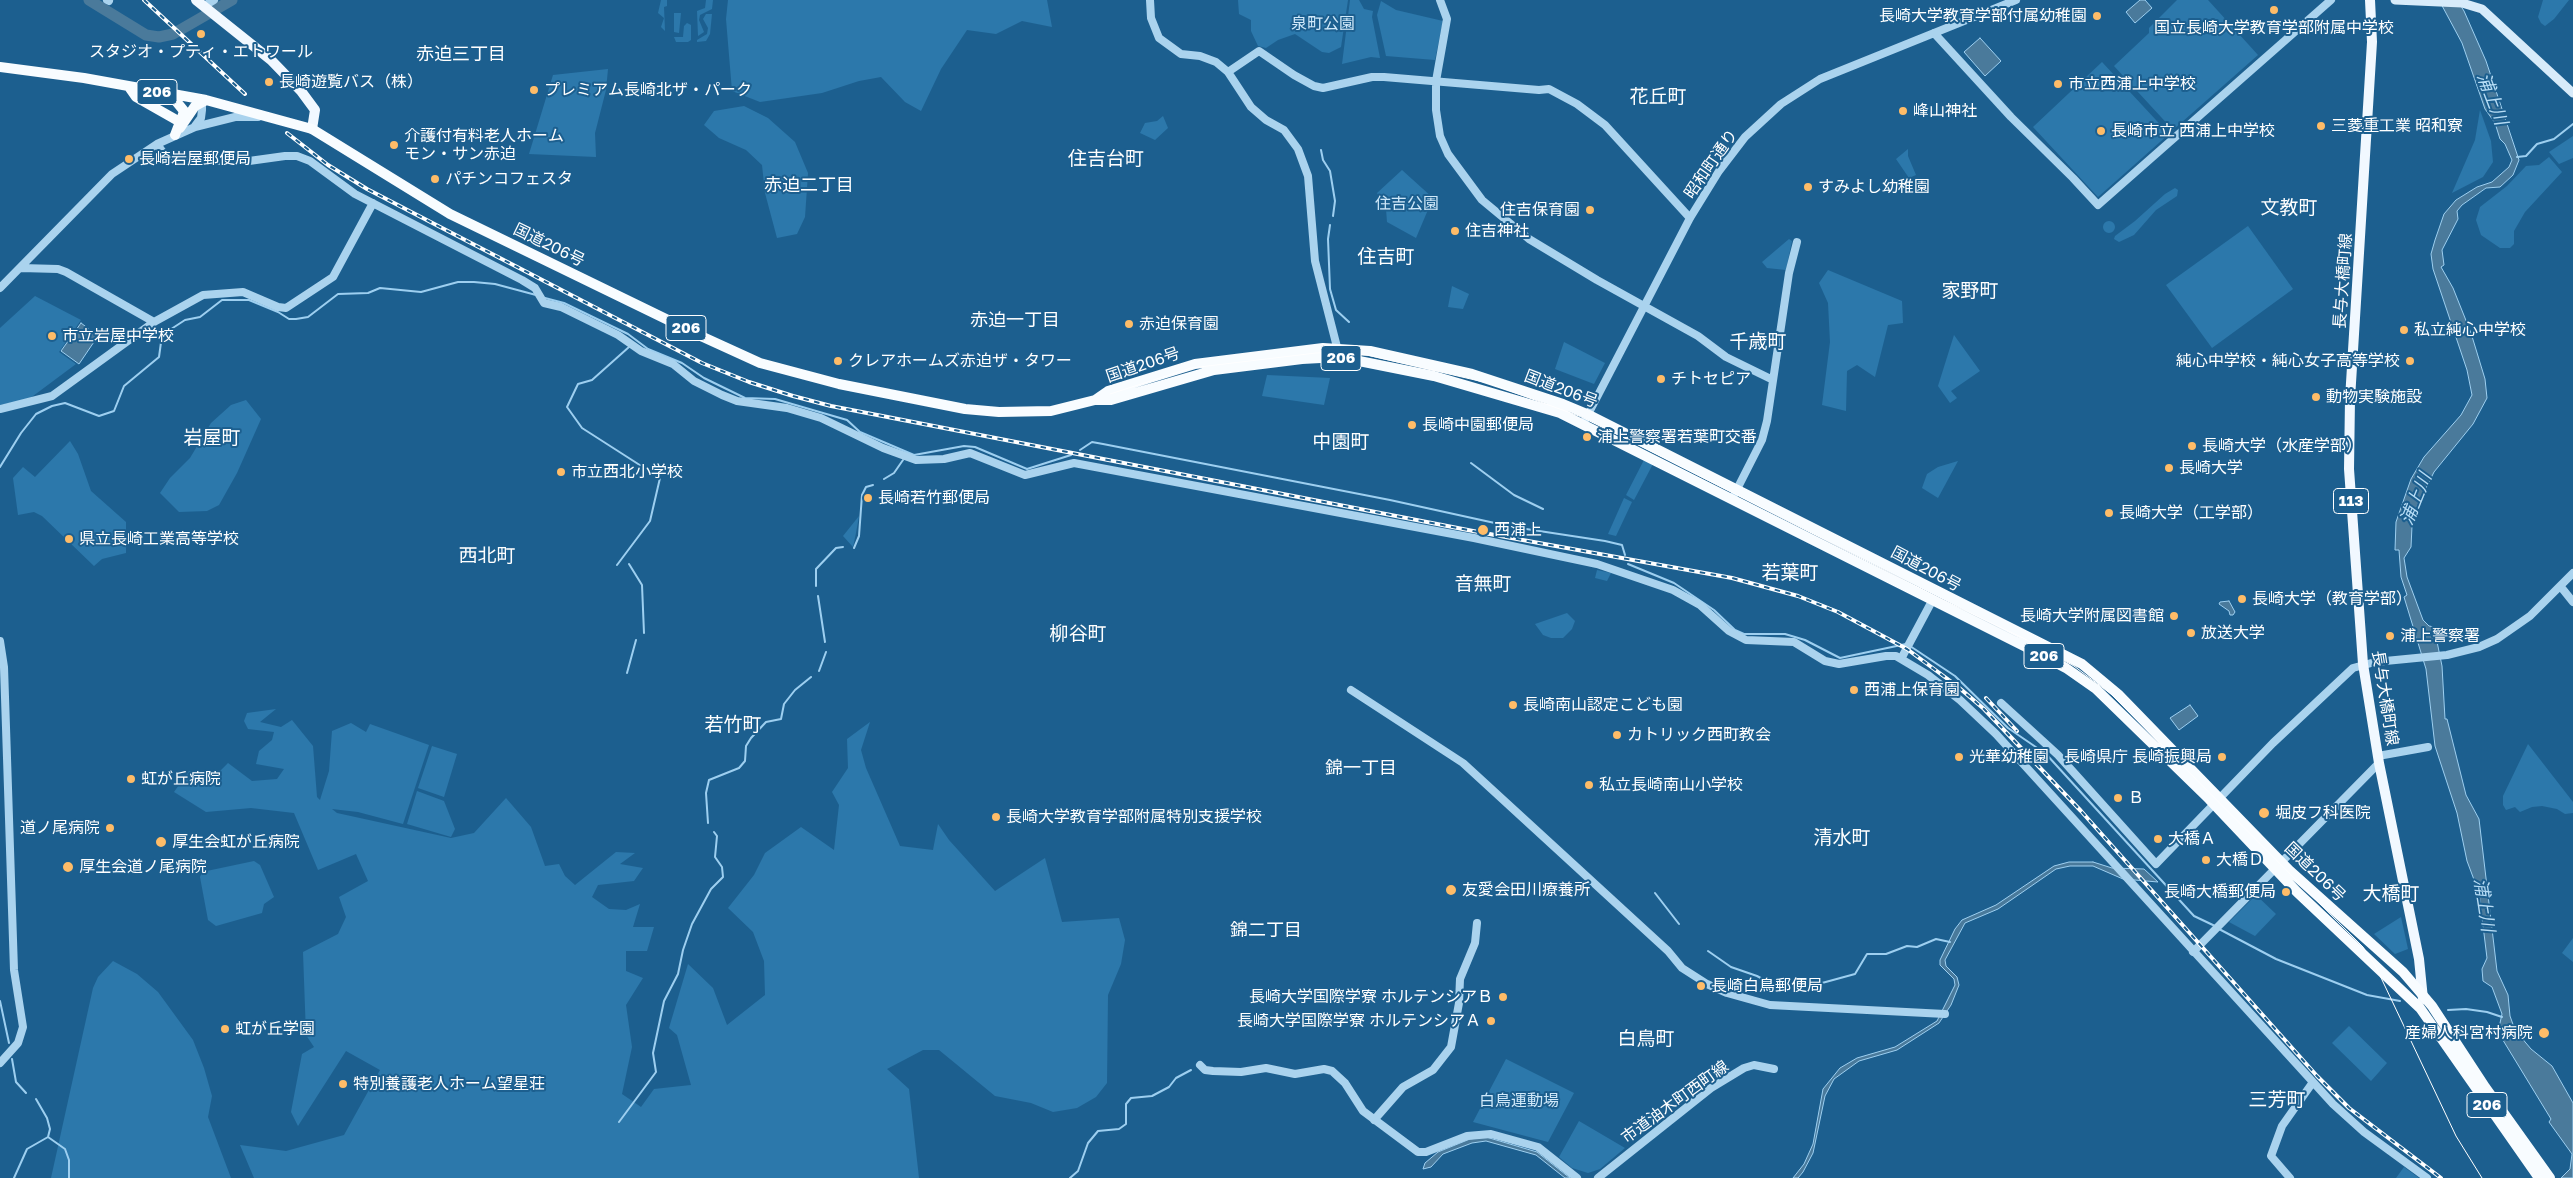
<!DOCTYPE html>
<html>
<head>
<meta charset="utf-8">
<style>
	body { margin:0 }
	canvas { display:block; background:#1c5f8f }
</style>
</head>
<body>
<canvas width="2573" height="1178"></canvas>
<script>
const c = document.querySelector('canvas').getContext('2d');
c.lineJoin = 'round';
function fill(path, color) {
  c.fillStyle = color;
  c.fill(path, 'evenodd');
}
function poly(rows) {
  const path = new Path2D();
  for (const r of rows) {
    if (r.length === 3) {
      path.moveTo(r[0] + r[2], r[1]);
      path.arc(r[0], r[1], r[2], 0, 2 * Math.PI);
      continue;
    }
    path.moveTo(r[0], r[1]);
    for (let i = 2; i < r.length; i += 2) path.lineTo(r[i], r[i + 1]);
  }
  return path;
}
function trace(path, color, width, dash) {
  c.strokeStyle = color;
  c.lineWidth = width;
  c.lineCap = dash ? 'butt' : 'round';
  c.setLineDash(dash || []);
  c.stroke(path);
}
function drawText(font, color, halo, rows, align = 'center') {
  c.font = font + ' "Golos Text","Noto Sans JP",sans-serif';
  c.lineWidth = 4;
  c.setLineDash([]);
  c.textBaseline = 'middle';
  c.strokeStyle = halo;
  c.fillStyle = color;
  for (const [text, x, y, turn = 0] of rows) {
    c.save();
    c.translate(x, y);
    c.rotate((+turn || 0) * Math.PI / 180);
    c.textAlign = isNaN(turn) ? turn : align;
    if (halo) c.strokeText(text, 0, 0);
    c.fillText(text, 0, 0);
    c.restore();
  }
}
fill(poly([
	[661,0,667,0,667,6,664,7,665,31,661,27,664,18,658,13],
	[706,0,713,0,712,9,700,15,699,20,704,32,698,36,697,11,705,8],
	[728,0,1047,0,1052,27,1022,21,996,34,967,30,941,69,921,111,905,102,881,77,859,81,822,93,760,102,732,91,726,19],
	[1238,0,1348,0,1341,47,1329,53,1322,52,1295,34,1278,40,1266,48,1258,46,1251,31,1251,20,1239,14],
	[1350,0,1359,0,1364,9,1373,11,1372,17,1380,58,1371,57,1342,64],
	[2177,0,2208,0,2258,55,2173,130,2114,66,2149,33,2149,28],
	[2543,0,2569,0,2554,19,2545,26,2541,23,2538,17],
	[1381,1,1396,10,1443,21,1435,60,1386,56,1377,15],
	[674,13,681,13,679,33,674,32],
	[706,14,712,14,710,34,706,41,697,42,697,40,707,34,708,28,703,19],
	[687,23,691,25,691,40,688,42,676,42,674,37,683,37,684,26],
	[2102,62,2169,134,2098,197,2033,127],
	[608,69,606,90,595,133,596,157,529,154,553,75],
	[744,106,768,118,795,142,808,173,805,217,797,234,777,238,765,193,762,165,746,150,719,138,704,125,714,111],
	[2480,110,2491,141,2493,162,2483,177,2452,193,2475,140],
	[1163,116,1168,128,1155,140,1140,133,1145,123,1157,121],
	[2573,136,2573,158,2559,164,2549,152],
	[1908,149,1908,156,1916,175,1909,178,1896,159],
	[2549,157,2562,172,2525,212,2514,231,2514,244,2510,248,2500,248,2481,235,2476,220,2480,207,2507,186,2526,166,2539,165],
	[1402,170,1433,198,1416,238,1387,222,1386,209,1377,193],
	[2175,188,2178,190,2177,196,2156,210,2134,235,2119,242,2114,239,2115,236,2135,221,2165,194],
	[2109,227,6],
	[2248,226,2293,289,2212,348,2166,285],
	[1789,239,1792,241,1786,270,1767,268,1762,262],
	[1828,270,1902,301,1903,323,1888,325,1875,377,1857,365,1847,371,1846,411,1822,405,1830,342,1828,303,1819,283],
	[1452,286,1469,294,1463,309,1448,307],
	[35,296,81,320,59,352,76,364,29,399,0,405,0,328],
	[1954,335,1980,371,1951,391,1957,398,1950,403,1938,386],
	[1564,342,1605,363,1594,384,1555,369],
	[1267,375,1330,378,1324,405,1262,396],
	[246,400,261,419,237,473,219,505,207,511,179,512,160,493,170,478,190,458,211,423,231,405],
	[70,441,78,454,91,491,126,522,126,553,102,559,94,566,42,516,34,512,18,515,13,478,23,467,35,477],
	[1645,458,1654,462,1634,500,1626,495],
	[1958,461,1938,498,1922,488,1927,474,1938,467],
	[1624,498,1632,502,1616,536,1608,534],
	[859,516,856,533,853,547,843,536],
	[1597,570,1611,573,1607,581,1595,578],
	[1567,613,1575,621,1572,629,1563,638,1551,638,1543,635,1535,624],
	[276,709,260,722,281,727,292,720,313,746,317,797,320,800,329,771,332,731,351,723,366,732,370,724,429,745,403,824,358,812,332,809,337,813,451,838,474,833,506,798,531,827,545,866,559,864,565,876,575,885,616,852,635,853,620,864,643,868,634,881,598,885,592,897,609,909,626,910,640,904,633,927,654,927,647,951,626,951,626,971,643,978,626,1005,632,1047,622,1094,641,1107,654,1089,691,1085,677,1035,669,1028,688,964,713,988,727,1025,765,995,764,961,753,932,728,908,754,875,765,853,801,827,834,850,839,805,832,792,848,768,847,739,870,722,861,750,866,768,900,846,933,850,938,824,949,840,995,891,1045,858,1062,922,1119,918,1125,940,1121,964,1108,995,1107,1083,1096,1097,1077,1108,1053,1112,1031,1103,995,1096,939,1050,923,1050,887,1069,909,1089,919,1178,254,1178,240,1145,286,1151,344,1135,380,1070,346,1051,298,1126,291,1112,302,1054,314,1047,306,1035,303,952,338,934,346,917,339,897,368,881,356,854,318,870,294,813,251,808,206,812,174,792,189,771,214,777,228,763,252,781,277,779,284,769,256,764,259,751,272,740,274,732,248,729,244,721,247,713],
	[2528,744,2573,802,2573,813,2565,814,2557,809,2542,806,2532,807,2520,812,2515,807,2506,810,2503,805,2503,796],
	[432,746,457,754,444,797,418,788],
	[417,791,444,801,455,829,451,837,407,824],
	[254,861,260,865,274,897,264,904,262,913,216,926,208,920,200,877,202,872],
	[2256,895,2276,914,2255,936,2229,922],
	[2401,917,2408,949,2395,954,2374,934],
	[2573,938,2573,962,2562,953],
	[113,961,137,974,158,992,193,1040,204,1068,212,1096,208,1117,231,1178,51,1178,93,988,98,977],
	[2349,1026,2387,1063,2371,1081,2332,1043],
	[1506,1059,1574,1093,1548,1142,1473,1122],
	[1579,1121,1625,1148,1600,1169,1588,1173,1572,1168,1559,1157],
	[2404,1167,2419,1178,2396,1178]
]), '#2c78ab');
const water = poly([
	[2140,0,2145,0,2152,8,2135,23,2126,12,2140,0],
	[2439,0,2457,0,2464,11,2486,61,2519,160,2513,175,2500,187,2486,188,2462,205,2457,211,2458,219,2442,250,2444,265,2441,267,2453,288,2471,333,2485,379,2487,398,2473,424,2434,472,2417,506,2412,526,2411,547,2404,558,2407,577,2423,620,2429,626,2434,627,2442,666,2445,719,2447,719,2466,795,2479,819,2497,971,2508,995,2510,1016,2515,1030,2531,1049,2552,1066,2573,1103,2573,1178,2561,1178,2570,1169,2572,1154,2549,1122,2551,1119,2498,1032,2502,1014,2492,987,2483,981,2482,969,2487,958,2479,893,2467,861,2457,813,2435,746,2426,669,2404,597,2407,595,2401,577,2399,550,2395,550,2396,522,2411,479,2424,457,2461,415,2472,395,2467,370,2433,269,2431,254,2435,240,2444,214,2456,200,2477,187,2492,182,2509,167,2512,160,2505,144,2500,139,2495,123,2485,109,2462,43,2439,0],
	[1980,38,2001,61,1985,76,1964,52,1980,38],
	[81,323,98,336,79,364,61,351,81,323],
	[2229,601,2235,612,2233,615,2230,615,2229,611,2219,604,2220,602,2229,601],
	[2190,705,2198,716,2179,730,2170,718,2190,705],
	[2093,862,2112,868,2144,869,2158,882,2123,879,2093,866,2070,866,2056,869,1998,909,1965,923,1945,960,1946,966,1957,977,1959,985,1951,1005,1939,1023,1897,1050,1859,1061,1834,1079,1825,1096,1813,1153,1803,1172,1798,1178,1793,1178,1804,1164,1813,1144,1823,1089,1840,1068,1857,1058,1895,1047,1937,1021,1955,985,1954,979,1940,965,1940,960,1955,929,1962,920,1996,905,2054,866,2069,862,2093,862],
	[1486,1137,1537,1152,1570,1178,1565,1178,1536,1155,1486,1141,1472,1143,1443,1154,1431,1167,1423,1169,1425,1163,1438,1152,1470,1139,1486,1137]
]);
fill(water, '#4a7a9b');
trace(water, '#9dcff0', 1);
trace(poly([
	[1321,150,1323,160,1330,171,1335,201,1333,216],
	[2517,157,2526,156,2537,144,2554,139,2573,124],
	[1330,225,1328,239,1330,289,1336,310,1349,322],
	[545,298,564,303,628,334,648,349,682,363,704,378,745,398,775,399,847,420,860,432,914,455,964,446,975,447,1027,469,1071,455],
	[1080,450,1092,442,1103,444,1390,500,1513,527,1605,541,1622,545,1625,555],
	[1471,463,1514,495,1543,509],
	[0,467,21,433,36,414,52,406,65,403,99,416,114,411,124,386,159,357,162,335,185,320,200,317,222,300,249,300,278,312,289,319,296,319,308,317,338,294,368,293,380,288,421,292,458,282,474,282,495,284,536,295],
	[884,479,894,473,903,460],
	[854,548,859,536,862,495,866,487,873,485],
	[629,564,642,585,644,633],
	[1628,564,1674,583,1714,610,1735,630,1744,634,1785,634,1805,640,1840,658,1906,644],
	[617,565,650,521,660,478,582,428,567,407,578,384,592,380,629,347],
	[816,586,816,569,836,548,843,547],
	[818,596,825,642],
	[1910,646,1955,676,2008,728,2046,754,2194,916,2215,926],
	[819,671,826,652],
	[627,673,636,640],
	[708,823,706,793,709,780,739,768,745,761,746,746,751,738,766,722,781,719,784,704,795,690,811,677],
	[1655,893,1679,924],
	[2219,929,2276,959,2367,995,2400,1001],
	[1708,951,1731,967,1757,976,1779,988,1810,983,1822,983,1855,974,1867,954,1886,954,1907,946,1917,947,1936,939,1950,942],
	[0,1001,9,1043],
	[2448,1010,2466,1009,2487,1012,2502,1017],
	[12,1059,16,1082,26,1093],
	[36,1099,47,1118,50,1129,48,1137,65,1149,69,1160,69,1178],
	[619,1122,656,1072,653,1053,664,1001,678,974,683,950,692,924,711,889,723,877,722,867,715,857,717,836,714,832],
	[14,1178,27,1149,48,1137],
	[1070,1178,1078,1171,1088,1143,1098,1131,1119,1129,1126,1124,1126,1104,1131,1098,1152,1096,1169,1087,1176,1078,1191,1070]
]), '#9dcff0', 2);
trace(poly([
	[89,0,146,35,159,37,173,34,232,0]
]), '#4a7a9b', 11);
trace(poly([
	[107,0,109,1],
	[1150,0,1151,18,1159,38,1181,54,1200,56,1216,62,1228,72,1251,107,1266,120,1284,130,1298,149,1308,176,1315,261,1337,347],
	[1440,0,1447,19,1436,81,1436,110,1440,136,1448,154,1482,200,1529,239,1597,280,1698,336,1726,357,1773,380],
	[204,6,214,0],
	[1934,33,2011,117,2073,178,2098,205,2331,0],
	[1228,72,1259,51,1294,75,1314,86,1323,88,1372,77,1384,77,1539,90,1549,89,1577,104,1605,125,1690,218],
	[195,126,201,118,202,110,202,104,198,101],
	[157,144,165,155,176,161,249,161,285,156,297,156,310,161,355,194,522,280,535,288,544,303,561,307,618,335,641,351,673,364,694,381,722,395,737,401,787,408,821,418,883,448,916,460,944,459,970,453,1025,475,1074,463,1474,538,1597,564,1673,590,1700,605,1729,631,1746,640,1794,642,1825,661,1839,664,1886,656,1896,656,1928,675,1960,700,1996,734,2333,1104,2364,1132,2427,1178],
	[21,268,58,269,66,272,154,322],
	[0,288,112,174,157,144,195,127,235,117,258,117],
	[0,409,52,396,154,322,203,295,243,292,278,307,286,308,333,277,373,203],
	[1583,424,1690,218,1719,171,1745,137,1781,104,1820,79,2016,0],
	[1732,499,1762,440,1767,421,1789,273,1797,242],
	[2561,587,2573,602],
	[0,641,4,667,14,970,23,1027,18,1043,0,1063],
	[1901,659,1932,601],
	[1351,690,1463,763,1668,951,1682,968,1707,984,1727,993,1770,1005,1945,1014],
	[2001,703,2058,755,2156,864,2273,743,2353,668,2375,662,2447,655,2479,647,2497,639,2530,616,2573,573],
	[2378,756,2428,747],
	[2193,952,2379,763],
	[1200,1065,1205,1070,1213,1071,1241,1072,1266,1068,1295,1074,1324,1069,1332,1071,1345,1083,1363,1111,1418,1152,1426,1152,1467,1136,1491,1134,1538,1147,1577,1178],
	[1374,1120,1403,1087,1433,1070,1451,1047,1459,1003,1460,979,1475,943,1477,923],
	[1598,1178,1711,1088,1744,1068,1754,1065,1774,1069],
	[2290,1178,2271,1156,2282,1126,2313,1082]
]), '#aad3ee', 8);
trace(poly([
	[2395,0,2462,3,2482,9,2573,93]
]), '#d7ebfa', 9);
trace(poly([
	[196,0,271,60,301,91,315,110,312,129],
	[2370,0,2372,42,2350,399,2349,469,2363,664,2379,763,2419,959,2423,999]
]), '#f1f8ff', 10);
trace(poly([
	[0,67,84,78,206,100,312,129,450,214,703,337,760,363,839,384,965,409,999,412,1051,411,1095,400,1111,400,1214,370,1302,359,1339,357,1434,376,1560,413,2030,649,2066,668,2096,689,2209,799,2297,892,2420,1008,2539,1178],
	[129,87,136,97,180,122,175,135],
	[171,95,184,111,181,121],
	[180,128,195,106,206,100],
	[1095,400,1108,391,1195,364,1323,348,1370,351,1472,374,1563,404,1587,414,2082,664,2118,694,2289,870,2403,972,2432,1006,2485,1087,2550,1178]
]), '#f8fcff', 10);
trace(poly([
	[1110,394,1191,368,1316,353,1339,352,1367,355,1488,383,1579,416,1631,441,1943,600,2023,638,2074,666,2111,694,2363,947,2375,965,2456,1136,2482,1178]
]), '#fff', 1);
const rail = poly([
	[144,0,245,94],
	[287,133,328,165,367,189,702,363,749,382,793,396,831,406,1473,531,1732,578,1798,596,1838,612,1907,649,1957,686,1984,709,2081,811,2317,1076,2349,1108,2441,1178],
	[1986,698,2017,731]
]);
trace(rail, '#fff', 4);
trace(rail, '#1c5f8f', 2, [5.5]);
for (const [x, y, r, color] of [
	[2274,10,5,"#febc68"],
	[2097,16,5,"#febc68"],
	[201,34,5,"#febc68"],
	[269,82,5,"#febc68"],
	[2058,84,5,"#febc68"],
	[534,90,5,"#febc68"],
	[1903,111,5,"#febc68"],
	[2321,126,5,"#febc68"],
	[2101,131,5,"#febc68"],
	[394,145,5,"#febc68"],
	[129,159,5,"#febc68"],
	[435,179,5,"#febc68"],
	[1808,187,5,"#febc68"],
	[1590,210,5,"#febc68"],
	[1455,231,5,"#febc68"],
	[1129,324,5,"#febc68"],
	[2404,330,5,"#febc68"],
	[52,336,5,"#febc68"],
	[838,361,5,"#febc68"],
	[2410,361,5,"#febc68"],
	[1661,379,5,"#febc68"],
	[2316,397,5,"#febc68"],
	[1412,425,5,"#febc68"],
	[1587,437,5,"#febc68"],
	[2192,446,5,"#febc68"],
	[2169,468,5,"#febc68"],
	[561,472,5,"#febc68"],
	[868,498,5,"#febc68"],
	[2109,513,5,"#febc68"],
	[1483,530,6,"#febc68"],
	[69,539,5,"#febc68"],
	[2242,599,5,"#febc68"],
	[2174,616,5,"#febc68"],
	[2191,633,5,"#febc68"],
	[2390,636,5,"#febc68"],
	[1854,690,5,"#febc68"],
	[1513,705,5,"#febc68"],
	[1617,735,5,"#febc68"],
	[1959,757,5,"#febc68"],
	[2222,757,5,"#febc68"],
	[131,779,5,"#febc68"],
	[1589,785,5,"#febc68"],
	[2118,798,5,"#febc68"],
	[2264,813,6,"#febc68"],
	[996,817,5,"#febc68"],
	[110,828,5,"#febc68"],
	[2158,839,5,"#febc68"],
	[161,842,6,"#febc68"],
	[2206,860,5,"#febc68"],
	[68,867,6,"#febc68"],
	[1451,890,6,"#febc68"],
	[2286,892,5,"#febc68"],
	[1701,986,5,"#febc68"],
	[1503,997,5,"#febc68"],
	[1491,1021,5,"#febc68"],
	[225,1029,5,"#febc68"],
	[2544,1033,6,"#febc68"],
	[343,1084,5,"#febc68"]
]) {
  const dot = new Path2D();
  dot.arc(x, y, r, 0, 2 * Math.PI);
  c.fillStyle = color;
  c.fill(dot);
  trace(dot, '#1c5f8f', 2);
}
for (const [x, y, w] of [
	[157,92,40],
	[686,328,40],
	[1341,358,40],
	[2351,501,35],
	[2044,656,40],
	[2487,1105,40]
]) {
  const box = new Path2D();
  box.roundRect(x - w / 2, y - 12.5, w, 25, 4);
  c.fillStyle = '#1c5f8f';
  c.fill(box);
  trace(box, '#fff', 1);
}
drawText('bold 15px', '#fff', null, [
	["206",157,92],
	["206",686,328],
	["206",1341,358],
	["113",2351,501],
	["206",2044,656],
	["206",2487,1105]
]);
drawText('16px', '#fff', '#1c5f8f', [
	["長崎大学教育学部付属幼稚園",2087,16,"right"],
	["国立長崎大学教育学部附属中学校",2274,28,"center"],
	["スタジオ・プティ・エトワール",201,52,"center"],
	["長崎遊覧バス（株）",279,82],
	["市立西浦上中学校",2068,84],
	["プレミアム長崎北ザ・パーク",544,90],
	["峰山神社",1913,111],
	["三菱重工業 昭和寮",2331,126],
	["長崎市立 西浦上中学校",2111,131],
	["介護付有料老人ホーム",404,136],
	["モン・サン赤迫",404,154],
	["長崎岩屋郵便局",139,159],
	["パチンコフェスタ",445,179],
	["すみよし幼稚園",1818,187],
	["住吉保育園",1580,210,"right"],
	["住吉神社",1465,231],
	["赤迫保育園",1139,324],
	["私立純心中学校",2414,330],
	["市立岩屋中学校",62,336],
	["クレアホームズ赤迫ザ・タワー",848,361],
	["純心中学校・純心女子高等学校",2400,361,"right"],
	["チトセピア",1671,379],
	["動物実験施設",2326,397],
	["長崎中園郵便局",1422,425],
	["浦上警察署若葉町交番",1597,437],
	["長崎大学（水産学部）",2202,446],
	["長崎大学",2179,468],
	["市立西北小学校",571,472],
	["長崎若竹郵便局",878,498],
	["長崎大学（工学部）",2119,513],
	["西浦上",1494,530],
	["県立長崎工業高等学校",79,539],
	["長崎大学（教育学部）",2252,599],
	["長崎大学附属図書館",2164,616,"right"],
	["放送大学",2201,633],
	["浦上警察署",2400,636],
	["西浦上保育園",1864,690],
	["長崎南山認定こども園",1523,705],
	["カトリック西町教会",1627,735],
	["光華幼稚園",1969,757],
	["長崎県庁 長崎振興局",2212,757,"right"],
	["虹が丘病院",141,779],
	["私立長崎南山小学校",1599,785],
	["Ｂ",2128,798],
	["堀皮フ科医院",2275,813],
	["長崎大学教育学部附属特別支援学校",1006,817],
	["道ノ尾病院",100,828,"right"],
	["大橋Ａ",2168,839],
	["厚生会虹が丘病院",172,842],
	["大橋Ｄ",2216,860],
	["厚生会道ノ尾病院",79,867],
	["友愛会田川療養所",1462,890],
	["長崎大橋郵便局",2276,892,"right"],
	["長崎白鳥郵便局",1711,986],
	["長崎大学国際学寮 ホルテンシアＢ",1493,997,"right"],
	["長崎大学国際学寮 ホルテンシアＡ",1481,1021,"right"],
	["虹が丘学園",235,1029],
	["産婦人科宮村病院",2533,1033,"right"],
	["特別養護老人ホーム望星荘",353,1084]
], 'left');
drawText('16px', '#d0e9fa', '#1c5f8f', [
	["泉町公園",1323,24],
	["住吉公園",1407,204],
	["白鳥運動場",1519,1101]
]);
drawText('16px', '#fff', '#1c5f8f', [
	["昭和町通り",1711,164,-55],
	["国道206号",549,245,26],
	["長与大橋町線",2343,281,-86],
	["国道206号",1143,365,-19],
	["国道206号",1561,389,21],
	["国道206号",1926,569,28],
	["長与大橋町線",2385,698,81],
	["国道206号",2315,872,44],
	["市道油木町西町線",1675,1102,-36]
]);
drawText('18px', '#fff', '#1c5f8f', [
	["赤迫三丁目",461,54],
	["赤迫二丁目",809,185],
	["赤迫一丁目",1015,320],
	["錦一丁目",1361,768],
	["錦二丁目",1266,930]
]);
drawText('italic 18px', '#b6dcf5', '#1c5f8f', [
	["浦上川",2492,99,69],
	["浦上川",2416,499,-68],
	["浦上川",2484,905,81]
]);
drawText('19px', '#fff', '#1c5f8f', [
	["花丘町",1658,97],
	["住吉台町",1106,159],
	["文教町",2289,208],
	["住吉町",1386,257],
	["家野町",1970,291],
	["千歳町",1758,342],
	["岩屋町",212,438],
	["中園町",1341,442],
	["西北町",487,556],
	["若葉町",1790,573],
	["音無町",1483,584],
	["柳谷町",1078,634],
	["若竹町",733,725],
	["清水町",1842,838],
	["大橋町",2391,894],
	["白鳥町",1646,1039],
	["三芳町",2277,1100]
]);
</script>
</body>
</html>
